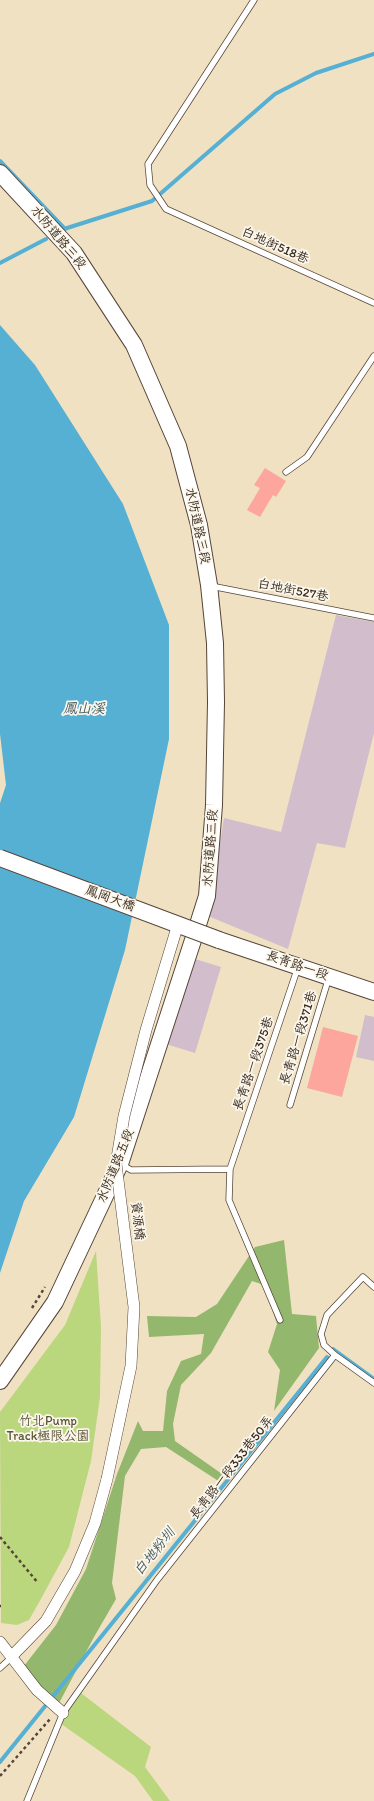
<!DOCTYPE html>
<html>
<head>
<meta charset="utf-8">
<style>
	body { margin:0 }
	canvas { display:block; background:#f0e1c3 }
</style>
</head>
<body>
<canvas width="374" height="1801"></canvas>
<script>
const c = document.querySelector('canvas').getContext('2d');
c.lineJoin = 'round';
function fill(path, color) {
  c.fillStyle = color;
  c.fill(path, 'evenodd');
}
function poly(rows) {
  const path = new Path2D();
  for (const r of rows) {
    path.moveTo(r[0], r[1]);
    for (let i = 2; i < r.length; i += 2) path.lineTo(r[i], r[i + 1]);
  }
  return path;
}
function trace(path, color, width, dash) {
  c.strokeStyle = color;
  c.lineWidth = width;
  c.lineCap = dash ? 'butt' : 'round';
  c.setLineDash(dash || []);
  c.stroke(path);
}
function drawText(font, color, halo, rows, align = 'center') {
  c.font = font + ' Itim,"LXGW WenKai TC",sans-serif';
  c.lineWidth = 3.5;
  c.setLineDash([]);
  c.textBaseline = 'middle';
  c.strokeStyle = halo;
  c.fillStyle = color;
  for (const [text, x, y, turn = 0] of rows) {
    c.save();
    c.translate(x, y);
    c.rotate((+turn || 0) * Math.PI / 180);
    c.textAlign = isNaN(turn) ? turn : align;
    if (halo) c.strokeText(text, 0, 0);
    c.fillText(text, 0, 0);
    c.restore();
  }
}
fill(poly([
	[336,615,374,622,374,733,345,848,317,843,288,949,208,916,224,818,281,832],
	[192,958,221,967,195,1053,166,1044],
	[365,1015,374,1017,374,1061,356,1057]
]), '#d1bdcc');
fill(poly([
	[96,1251,101,1327,100,1397,91,1461,69,1547,42,1597,29,1620,17,1625,1,1623,0,1412,65,1325],
	[81,1693,151,1747,145,1767,170,1801,153,1801,135,1776,57,1721]
]), '#bad77e');
fill(poly([
	[284,1240,292,1314,316,1316,319,1348,274,1411,280,1370,268,1352,277,1324,264,1285,252,1281,211,1353,181,1385,173,1424,175,1441,225,1476,220,1482,166,1447,141,1449,125,1476,112,1583,116,1599,94,1637,58,1705,20,1671,56,1625,86,1569,117,1474,138,1421,143,1431,163,1431,167,1391,181,1361,201,1354,204,1334,149,1337,147,1316,196,1317,217,1304,255,1247]
]), '#93b86d');
fill(poly([
	[0,325,35,365,123,504,169,625,169,739,125,950,74,1117,24,1201,0,1273,0,803,6,785,0,734]
]), '#56b0d4');
trace(poly([
	[0,161,65,229],
	[64,229,152,201,275,94,316,73,374,54],
	[0,263,46,239],
	[333,1349,374,1379],
	[0,1762,327,1357]
]), '#56b0d4', 4);
fill(poly([
	[265,468,286,481,276,497,273,495,260,517,247,510,260,488,254,485],
	[323,1027,358,1036,342,1097,307,1088]
]), '#fca69e');
const lane = poly([
	[254,0,148,164,150,185,166,209,374,303],
	[286,472,307,457,374,356],
	[211,586,374,618],
	[290,1105,329,977],
	[121,1164,131,1170,230,1169,298,967],
	[230,1169,229,1200,280,1320],
	[335,1355,324,1345,321,1334,327,1315,363,1277,374,1287],
	[0,1668,12,1657],
	[27,1801,63,1713,157,1580,335,1355,374,1383]
]);
const street = poly([
	[0,1642,37,1690,63,1713],
	[12,1656,46,1621,75,1571,95,1523,107,1479]
]);
const secondary = poly([
	[0,173,74,253,134,345,178,446,199,525,209,585,215,643,216,702,214,805,207,896,195,934,120,1164,55,1302,0,1381],
	[219,940,374,992]
]);
trace(lane, '#564537', 7);
trace(street, '#564537', 12);
trace(secondary, '#564537', 18);
trace(poly([
	[32,1308,45,1287],
	[0,1537,38,1583],
	[0,1606,1,1606],
	[0,1776,51,1718]
]), '#564537', 2.5, [3, 3]);
trace(lane, '#fff', 5.5);
trace(street, '#fff', 11);
trace(secondary, '#fff', 16);
const streetBridge = poly([
	[107,1479,131,1366,134,1307,116,1164,124,1116,146,1030,178,924]
]);
const secondaryBridge = poly([
	[0,858,219,940]
]);
trace(streetBridge, '#564537', 12, []);
trace(secondaryBridge, '#564537', 18, []);
trace(streetBridge, '#fff', 11);
trace(secondaryBridge, '#fff', 16);
drawText('13px', '#3b2a1e', '#fbf7ec', [
	["水防道路三段",58,238,50],
	["白地街518巷",275,246,24],
	["水防道路三段",197,526,78],
	["白地街527巷",293,591,11],
	["水防道路三段",211,848,-86],
	["鳳岡大橋",110,899,20],
	["長青路一段",297,966,19],
	["長青路一段371巷",299,1038,-73],
	["長青路一段375巷",254,1064,-71],
	["水防道路五段",116,1166,-68],
	["資源橋",137,1221,83],
	["長青路一段333巷50弄",232,1468,-52]
]);
drawText('13px', '#5b5536', '#fbf7ec', [
	["竹北Pump",48,1422],
	["Track極限公園",48,1437]
]);
drawText('italic 14px', '#44595e', '#fbf7ec', [
	["鳳山溪",84,709],
	["白地粉圳",155,1552,-51]
]);
</script>
</body>
</html>
